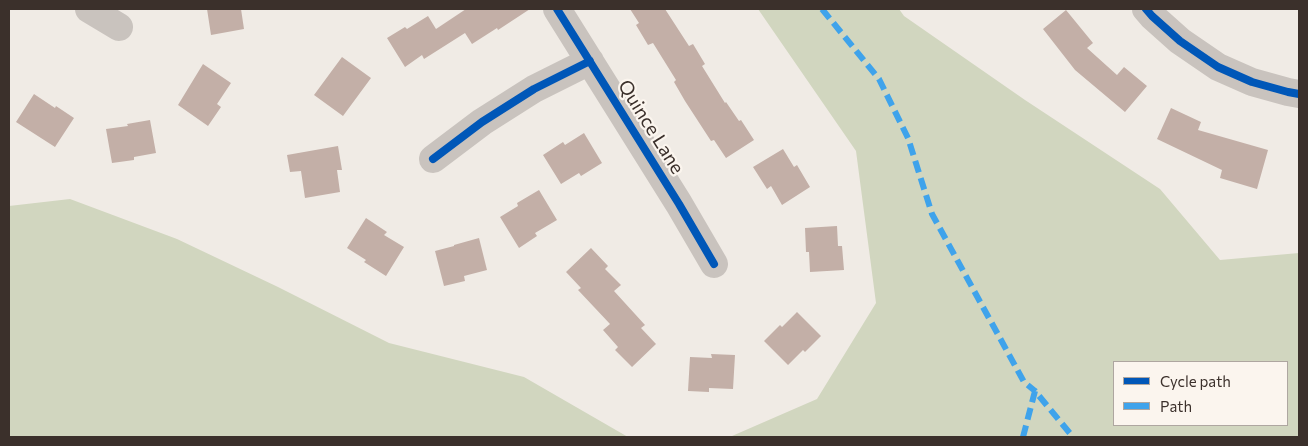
<!DOCTYPE html>
<html>
<head>
<meta charset="utf-8">
<style>
	body { margin:0 }
	#map { position:relative; width:1308px; height:446px; overflow:hidden; background:#f0ebe5; font-family:Commissioner,sans-serif }
	canvas { display:block }
	.frame { position:absolute; inset:0; border:10px solid #3b302b; pointer-events:none }
	.legend { position:absolute; left:1113px; top:361px; width:175px; height:65px; box-sizing:border-box; background:#fbf5ee; border:1px solid #aea6a0; margin:0; padding:6px 9px; list-style:none; font-size:15px; color:#3b302b }
	.legend li { display:flex; align-items:center; gap:10px; height:25px }
	.legend b { width:25px; border:1px solid #aea6a0 }
</style>
</head>
<body>
<div id="map">
<canvas width="1308" height="446"></canvas>
<div class="frame"></div>
<ul class="legend">
<li><b style="height:6px;background:#0057b8"></b>Cycle path</li>
<li><b style="height:6px;background:#3fa3eb"></b>Path</li>
</ul>
</div>
<script>
const c = document.querySelector('canvas').getContext('2d');
c.lineJoin = 'round';
function fill(path, color) {
  c.fillStyle = color;
  c.fill(path, 'evenodd');
}
function poly(rows) {
  const path = new Path2D();
  for (const r of rows) {
    path.moveTo(r[0], r[1]);
    for (let i = 2; i < r.length; i += 2) path.lineTo(r[i], r[i + 1]);
  }
  return path;
}
function trace(path, color, width, dash) {
  c.strokeStyle = color;
  c.lineWidth = width;
  c.lineCap = dash ? 'butt' : 'round';
  c.setLineDash(dash || []);
  c.stroke(path);
}
function drawText(font, color, halo, rows, align = 'center') {
  c.font = font + ' Commissioner,sans-serif';
  c.lineWidth = 4.5;
  c.setLineDash([]);
  c.textBaseline = 'middle';
  c.strokeStyle = halo;
  c.fillStyle = color;
  for (const [text, x, y, turn = 0] of rows) {
    c.save();
    c.translate(x, y);
    c.rotate((+turn || 0) * Math.PI / 180);
    c.textAlign = isNaN(turn) ? turn : align;
    if (halo) c.strokeText(text, 0, 0);
    c.fillText(text, 0, 0);
    c.restore();
  }
}
fill(poly([
	[758,9,899,9,904,16,1025,100,1160,189,1220,260,1299,253,1299,437,696,437,732,436,817,399,876,303,856,151],
	[1114,362,1287,362,1287,425,1114,425],
	[70,199,177,239,278,287,389,343,524,377,628,437,9,437,9,206]
]), '#d1d6bf');
fill(poly([
	[207,9,241,9,244,29,211,35],
	[466,9,530,9,498,30,497,28,472,44,465,33,424,59,422,55,405,67,387,38,405,27,407,29,428,16,436,29],
	[630,9,665,9,689,46,693,44,705,64,702,66,725,103,726,102,739,121,741,120,754,140,726,158,714,140,711,141,685,101,674,82,676,80,653,43,648,45,636,25,639,23],
	[1066,10,1093,43,1087,48,1117,75,1124,67,1147,86,1125,112,1075,70,1043,29],
	[342,57,371,78,343,116,314,95],
	[203,64,231,83,217,104,221,107,208,126,178,105],
	[34,94,55,108,56,106,74,118,55,147,16,122],
	[1171,108,1201,122,1198,130,1268,150,1257,189,1220,178,1222,170,1157,139],
	[150,120,156,153,134,157,134,160,112,163,106,129,128,126,127,124],
	[584,133,602,163,581,176,579,173,561,184,543,155,563,142,565,145],
	[338,146,342,170,337,170,340,192,305,198,301,171,290,172,287,155],
	[783,149,794,167,797,165,810,187,782,205,771,186,767,189,753,167],
	[539,190,557,220,535,233,537,236,519,248,500,217,518,206,517,203],
	[366,218,387,232,384,235,404,247,386,276,364,262,366,260,347,248],
	[837,226,838,246,842,246,844,270,810,272,809,252,806,252,805,228],
	[479,238,487,270,464,276,465,281,444,286,435,251,454,246,454,245],
	[591,248,608,266,605,269,621,285,614,291,645,325,641,328,656,344,632,367,615,350,618,347,603,330,610,324,578,290,581,288,566,272],
	[797,312,821,336,805,352,803,350,788,365,764,341,780,325,782,327],
	[711,354,735,355,733,389,709,388,709,392,688,391,690,357,712,358]
]), '#c3afa7');
trace(poly([
	[89,9,119,27],
	[557,9,679,204,714,264],
	[1146,9,1152,16,1180,41,1218,67,1252,82,1288,92,1299,94],
	[433,159,482,122,534,89,590,61]
]), '#c9c3be', 28);
trace(poly([
	[822,9,879,79,908,138,932,214,1024,382,1035,391],
	[1023,437,1035,391,1073,437]
]), '#3fa3eb', 6, [12, 6]);
trace(poly([
	[557,9,679,204,714,264],
	[1146,9,1152,16,1180,41,1218,67,1252,82,1288,92,1299,94],
	[433,159,482,122,534,89,590,61]
]), '#0057b8', 8);
drawText('19px', '#3b302b', '#fbf5ee', [
	["Quince Lane",651,127,58]
]);
</script>
</body>
</html>
